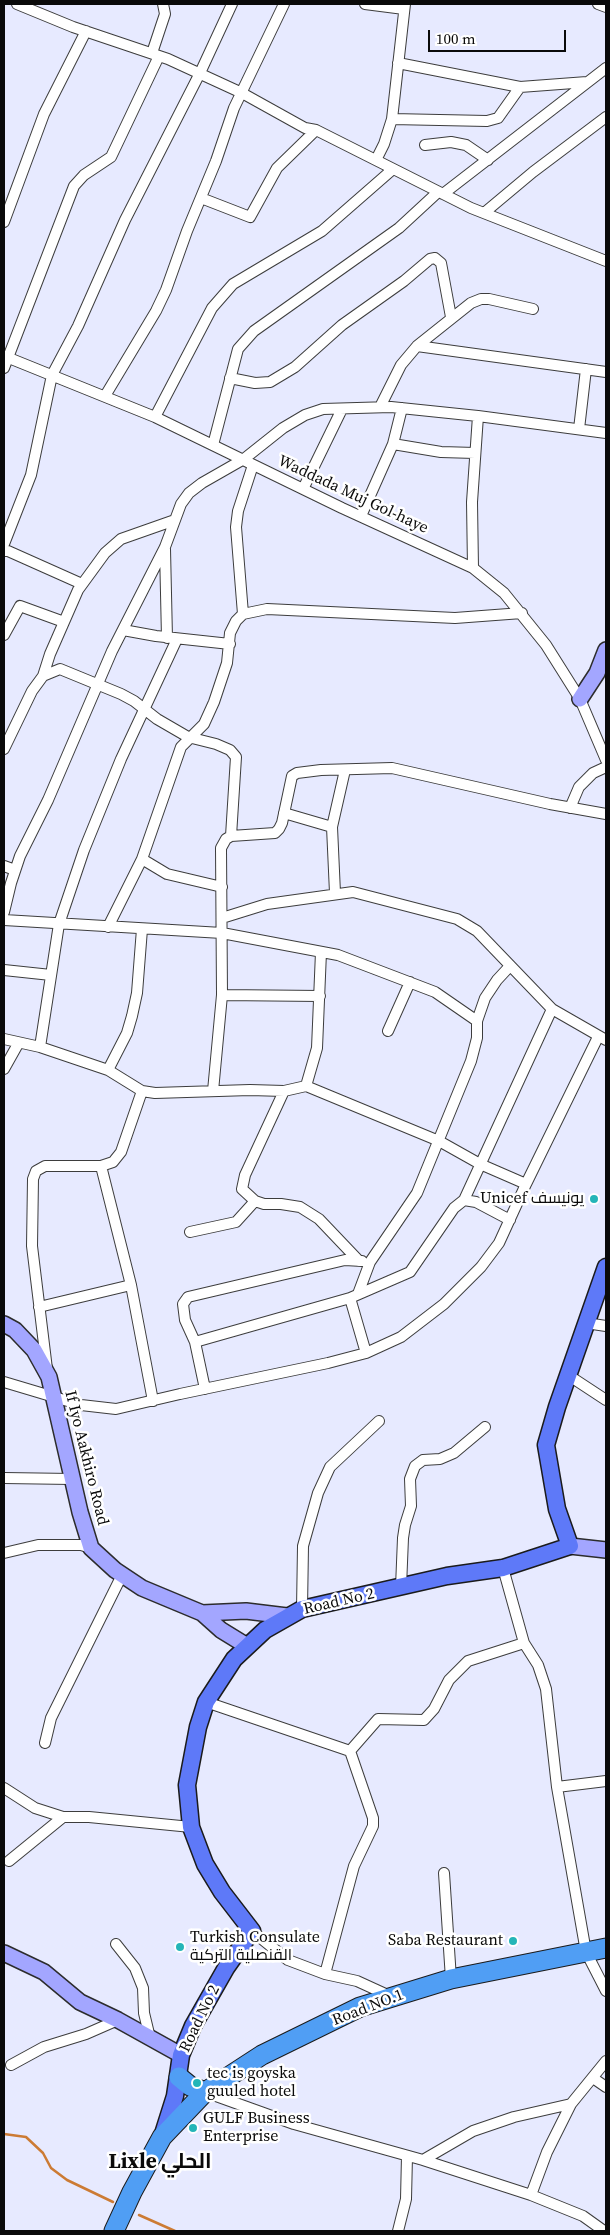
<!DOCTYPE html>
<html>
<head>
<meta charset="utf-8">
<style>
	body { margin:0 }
	#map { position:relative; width:610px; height:2235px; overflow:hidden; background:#e7eaff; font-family:"Source Serif 4",serif }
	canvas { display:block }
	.frame { position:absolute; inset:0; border:5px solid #0a0a0a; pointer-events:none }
	.scale { position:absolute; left:428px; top:30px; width:138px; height:22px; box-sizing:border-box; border:2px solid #0a0a0a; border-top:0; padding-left:6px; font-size:15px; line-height:18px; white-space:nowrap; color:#0a0a0a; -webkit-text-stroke:4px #fff; paint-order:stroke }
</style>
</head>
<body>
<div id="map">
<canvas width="610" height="2235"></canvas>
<div class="frame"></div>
<div class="scale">100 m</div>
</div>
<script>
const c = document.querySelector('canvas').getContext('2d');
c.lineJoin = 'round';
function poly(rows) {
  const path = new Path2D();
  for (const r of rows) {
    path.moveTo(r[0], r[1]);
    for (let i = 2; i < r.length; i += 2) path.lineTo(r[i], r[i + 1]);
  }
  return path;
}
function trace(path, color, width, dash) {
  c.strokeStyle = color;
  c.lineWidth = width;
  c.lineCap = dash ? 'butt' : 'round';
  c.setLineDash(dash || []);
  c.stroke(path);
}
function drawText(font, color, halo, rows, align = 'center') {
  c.font = font + ' "Source Serif 4",Cairo,serif';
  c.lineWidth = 5;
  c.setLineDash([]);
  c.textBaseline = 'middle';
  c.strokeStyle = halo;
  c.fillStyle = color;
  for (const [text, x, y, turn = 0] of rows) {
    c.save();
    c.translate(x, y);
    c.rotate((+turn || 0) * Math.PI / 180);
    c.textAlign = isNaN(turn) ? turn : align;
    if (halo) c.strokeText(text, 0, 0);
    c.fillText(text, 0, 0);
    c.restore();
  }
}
trace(poly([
	[4,2134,26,2137,43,2153,51,2168,67,2180,113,2202],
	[139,2215,175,2231]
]), '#cc7b34', 2.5);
const street = poly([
	[17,4,73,27,168,59,242,93,305,128,316,130,471,208,606,261],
	[365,4,404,9],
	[598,4,606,7],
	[152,53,165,14,163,4],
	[398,63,520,87,587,82],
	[392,119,487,121,498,118,520,87],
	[425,145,451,142,466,145,488,160],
	[376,160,384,144,392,119,405,4],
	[443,194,606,68],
	[201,198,250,217,277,168,316,130],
	[484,213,533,172,606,117],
	[4,222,44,114,86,31],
	[417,346,606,372],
	[4,356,155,417,342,508,473,568,504,593,546,645,580,699,606,760],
	[4,368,74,186,84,175,111,157,159,56],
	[230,378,255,383,270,382,295,367,342,325,404,281,430,259,435,258,441,263,451,317],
	[105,396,156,311,166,290,187,231,216,161,234,108,284,4],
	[380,407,401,365,417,346,471,303,481,299,489,299,533,309],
	[155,417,212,308,233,284,322,231,393,169],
	[579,429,586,369],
	[393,444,441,452,475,453],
	[213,445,238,349,254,331,399,228,438,192],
	[303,489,342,409],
	[361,516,393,444,402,408],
	[4,544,31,475,52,375,78,326,125,220,200,73,232,4],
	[165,549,167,638],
	[4,551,8,551,82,584],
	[473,568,472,502,478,416],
	[243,614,236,527,238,511,253,465],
	[123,630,156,636,230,644],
	[4,635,20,606,64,622],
	[43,676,50,654,78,590,105,553,121,539,175,520],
	[4,749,32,691,43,676,60,669,121,694,134,701,157,719,188,737,216,744,230,750,236,757,231,836],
	[570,808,579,787,593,773,606,767],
	[284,813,332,827],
	[142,859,167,874,222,887],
	[4,866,15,870],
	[335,893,332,827,345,770],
	[4,912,11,883,20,856,48,800,112,651,165,547,181,504,189,493,202,483,244,459,283,428,305,415,323,409,391,407,478,416,606,433],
	[222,918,267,904,353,892,457,919,477,931,552,1009,606,1040],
	[4,920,222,933,338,955,435,992,477,1021],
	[108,927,142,859,181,747,204,724,214,702,227,663,230,633,236,621,243,614,267,609,455,618,522,613],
	[4,970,51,975],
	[222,995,320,996],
	[388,1031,410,982],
	[4,1039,40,1047,108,1070,142,1091,155,1093,250,1090,284,1091,306,1086,439,1141,480,1164,526,1184],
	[40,1047,59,924,84,850,121,759,177,639],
	[4,1069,18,1044],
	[108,1070,127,1033,132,1016,137,993,142,929],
	[306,1086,317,1048,321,952],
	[142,1091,121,1152,113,1162,101,1166,131,1285,153,1401],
	[213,1091,222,995,221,848,226,839,231,836,275,833,279,829,282,823,292,776,297,773,321,770,392,768,550,804,606,814],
	[284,1091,245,1175,242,1189,255,1201,264,1204,281,1204,300,1207,319,1219,359,1261],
	[464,1200,476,1202,510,1220],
	[190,1232,236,1222,255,1201],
	[358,1294,370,1262,417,1193,471,1061,477,1038,477,1021,485,998,497,980,510,966],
	[350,1298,366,1353],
	[39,1307,131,1285],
	[586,1323,606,1326],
	[195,1342,185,1320,183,1304,188,1297,345,1260,362,1261],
	[47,1369,32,1246,33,1179,36,1171,45,1166,101,1166],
	[568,1375,606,1400],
	[4,1382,81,1405,116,1409,180,1394,328,1363,366,1353,401,1337,444,1304,481,1267,499,1243,526,1184,598,1037],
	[205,1389,195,1342,350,1298,410,1272,454,1208,464,1200,552,1009],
	[4,1478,72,1479],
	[4,1553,38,1545,81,1545,91,1548],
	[503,1568,524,1643,538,1665,546,1689,557,1787,586,1952,606,1991],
	[401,1587,403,1538,405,1525,411,1506,410,1479,415,1466,423,1460,440,1459,454,1453,485,1427],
	[302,1609,303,1546,318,1493,330,1467,379,1421],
	[206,1702,350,1751],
	[45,1743,51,1718,122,1575],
	[557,1787,606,1781],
	[4,1788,35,1808,63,1817,89,1817,191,1827],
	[9,1861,63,1817],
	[444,1873,451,1979],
	[252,1931,288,1960,325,1974,357,1981,392,1997],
	[116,1944,135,1968,143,1988,144,2013,150,2038],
	[325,1974,354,1866,373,1826,373,1818,350,1751,378,1719,424,1720,434,1709,449,1680,468,1661,524,1643],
	[11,2065,44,2047,86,2034,118,2020],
	[593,2078,606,2087],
	[205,2092,294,2124,423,2160,531,2195,583,2216,604,2231],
	[423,2160,473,2131,514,2117,571,2104],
	[531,2195,547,2152,571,2104,606,2061],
	[398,2231,406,2199,407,2156]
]);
const secondary = poly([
	[580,699,597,673,606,650],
	[4,1324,15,1330,34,1350,49,1377,80,1512,91,1548,115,1570,142,1588,202,1613,221,1630,247,1646],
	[570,1546,606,1550],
	[202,1613,246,1611,287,1616],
	[4,1953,44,1972,80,2002,118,2020,181,2055]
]);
const primary = poly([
	[163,2134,175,2096,181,2055,193,2026,226,1968,252,1931,222,1892,205,1864,191,1827,187,1785,198,1727,206,1702,234,1659,265,1630,302,1609,447,1576,503,1568,570,1546,557,1509,546,1445,557,1407,606,1267]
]);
const highway = poly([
	[179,2077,190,2086,205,2092],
	[114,2231,132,2192,162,2137,205,2092,262,2055,360,2007,451,1979,606,1948]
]);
trace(street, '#3d3d3d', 12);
trace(secondary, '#2c2c2c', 18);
trace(primary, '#1b1b1b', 19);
trace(highway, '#1b1b1b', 21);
trace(street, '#fff', 10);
trace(secondary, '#a3a6ff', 15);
trace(primary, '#5e79f8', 16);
trace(highway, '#509ef4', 19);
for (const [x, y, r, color] of [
	[594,1199,5,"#24b5b8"],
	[513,1941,5,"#24b5b8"],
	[180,1947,5,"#24b5b8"],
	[197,2083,5,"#24b5b8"],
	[193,2128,5,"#24b5b8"]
]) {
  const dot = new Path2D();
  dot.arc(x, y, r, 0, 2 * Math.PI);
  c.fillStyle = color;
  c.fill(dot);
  trace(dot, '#fff', 2);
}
drawText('16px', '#0a0a0a', '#fff', [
	["Waddada Muj Gol-haye",353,495,25],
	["If Iyo Aakhiro Road",86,1458,76],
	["Road No 2",339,1602,-13],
	["Road NO.1",368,2008,-21],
	["Road No 2",200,2019,-64]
]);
drawText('16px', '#0a0a0a', '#fff', [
	["Unicef يونيسف",584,1199,"right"],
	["Turkish Consulate",190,1938],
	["القنصلية التركية",190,1956],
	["Saba Restaurant",503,1941,"right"],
	["tec is goyska",207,2074],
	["guuled hotel",207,2092],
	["GULF Business",203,2119],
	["Enterprise",203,2137]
], 'left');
drawText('bold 21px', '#0a0a0a', '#fff', [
	["Lixle الحلي",160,2163]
]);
</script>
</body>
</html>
